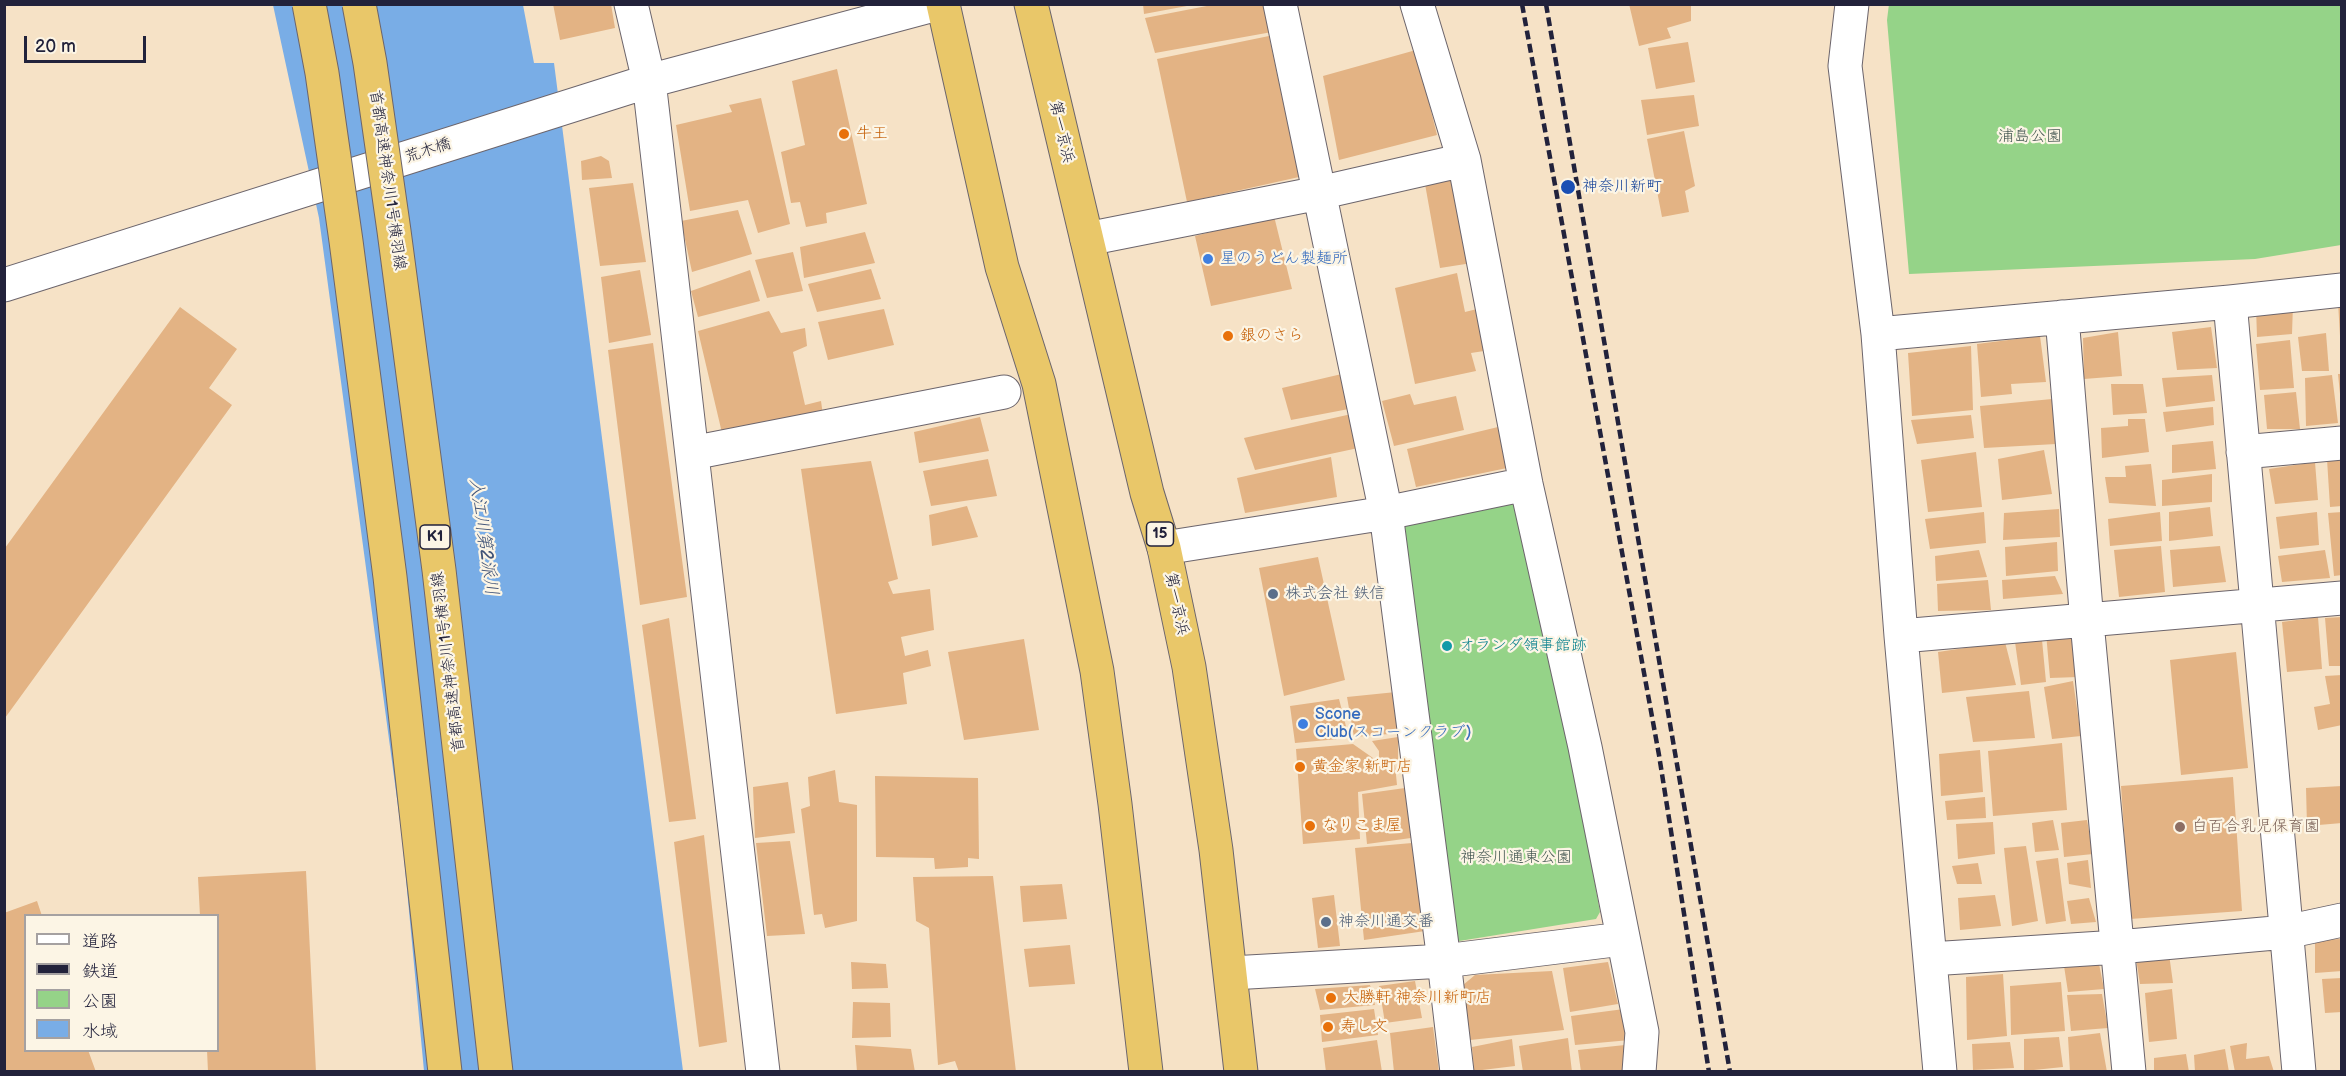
<!DOCTYPE html>
<html>
<head>
<meta charset="utf-8">
<style>
	body { margin:0 }
	#map { position:relative; width:2346px; height:1076px; overflow:hidden; background:#f6e2c6; font-family:"Balsamiq Sans","Klee One",sans-serif }
	canvas { display:block }
	.frame { position:absolute; inset:0; border:6px solid #22223b; pointer-events:none }
	.legend { position:absolute; left:24px; top:914px; width:195px; height:138px; box-sizing:border-box; background:#fcf5e5; border:2px solid #a5a1a1; margin:0; padding:8px 10px; list-style:none; font-size:18px; color:#22223b }
	.legend li { display:flex; align-items:center; gap:12px; height:30px }
	.legend b { width:30px; border:2px solid #a5a1a1 }
	.scale { position:absolute; left:24px; top:36px; width:122px; height:27px; box-sizing:border-box; border:3px solid #22223b; border-top:0; padding-left:8px; font-size:18px; line-height:21px; white-space:nowrap; color:#22223b; -webkit-text-stroke:4px #fcf5e5; paint-order:stroke }
</style>
</head>
<body>
<div id="map">
<canvas width="2346" height="1076"></canvas>
<div class="frame"></div>
<ul class="legend">
<li><b style="height:8px;background:#fff"></b>道路</li>
<li><b style="height:8px;background:#22223b"></b>鉄道</li>
<li><b style="height:16px;background:#95d388"></b>公園</li>
<li><b style="height:16px;background:#79ade6"></b>水域</li>
</ul>
<div class="scale">20 m</div>
</div>
<script>
const c = document.querySelector('canvas').getContext('2d');
c.lineJoin = 'round';
function fill(path, color) {
  c.fillStyle = color;
  c.fill(path, 'evenodd');
}
function poly(rows) {
  const path = new Path2D();
  for (const r of rows) {
    path.moveTo(r[0], r[1]);
    for (let i = 2; i < r.length; i += 2) path.lineTo(r[i], r[i + 1]);
  }
  return path;
}
function trace(path, color, width, dash) {
  c.strokeStyle = color;
  c.lineWidth = width;
  c.lineCap = dash ? 'butt' : 'round';
  c.setLineDash(dash || []);
  c.stroke(path);
}
function drawText(font, color, halo, rows, align = 'center') {
  c.font = font + ' "Balsamiq Sans","Klee One",sans-serif';
  c.lineWidth = 4.5;
  c.setLineDash([]);
  c.textBaseline = 'middle';
  c.strokeStyle = halo;
  c.fillStyle = color;
  for (const [text, x, y, turn = 0] of rows) {
    c.save();
    c.translate(x, y);
    c.rotate((+turn || 0) * Math.PI / 180);
    c.textAlign = isNaN(turn) ? turn : align;
    if (halo) c.strokeText(text, 0, 0);
    c.fillText(text, 0, 0);
    c.restore();
  }
}
fill(poly([
	[1889,4,2341,5,2341,245,2255,259,1909,274,1887,20],
	[1511,500,1523,509,1566,724,1600,912,1596,919,1453,942,1401,520]
]), '#95d388');
fill(poly([
	[273,5,523,5,534,63,554,63,683,1071,424,1071,402,836,319,218]
]), '#79ade6');
fill(poly([
	[553,4,611,4,615,28,560,40],
	[1143,4,1187,4,1187,6,1144,14],
	[1217,4,1268,4,1272,32,1155,53,1145,18],
	[1629,4,1691,4,1691,21,1667,28,1671,38,1639,46],
	[1269,36,1299,177,1187,202,1157,59],
	[1688,42,1695,82,1656,89,1648,48],
	[1416,50,1437,135,1339,160,1323,76],
	[837,69,867,204,826,213,827,223,806,227,800,202,791,203,781,152,805,145,792,81],
	[1694,95,1699,126,1647,135,1641,100],
	[761,98,790,224,758,233,748,200,690,211,676,125,732,112,729,105],
	[1684,131,1695,186,1685,191,1689,212,1662,217,1647,139],
	[601,156,609,161,612,178,582,180,581,161],
	[1449,177,1461,187,1472,263,1440,268,1425,184],
	[633,183,646,262,600,266,589,188],
	[738,210,752,254,692,272,681,221],
	[1274,216,1292,289,1211,306,1195,236],
	[865,232,875,263,804,278,800,247],
	[793,252,803,291,767,298,755,260],
	[871,269,881,299,817,312,808,284],
	[640,270,651,335,609,343,601,277],
	[750,270,760,301,698,317,691,291],
	[1457,273,1465,312,1477,309,1484,351,1471,353,1476,371,1415,384,1395,288],
	[2338,302,2342,302,2342,336,2340,336],
	[2293,304,2292,334,2257,337,2256,307],
	[180,307,237,349,209,388,232,405,5,718,5,548],
	[884,309,894,345,828,360,818,322],
	[769,311,781,333,805,328,807,346,793,352,805,405,821,401,823,415,722,433,698,331],
	[2211,327,2217,368,2177,370,2172,332],
	[2118,332,2122,376,2084,379,2083,338],
	[2326,333,2329,371,2302,371,2298,337],
	[2040,336,2046,382,2011,384,2012,394,1981,397,1977,344],
	[2290,340,2294,388,2260,390,2256,344],
	[653,343,687,597,640,605,608,350],
	[1971,346,1973,410,1912,416,1908,353],
	[1346,373,1354,408,1291,420,1282,388],
	[2338,374,2342,374,2342,394,2340,394],
	[2212,375,2215,401,2166,407,2162,378],
	[2332,375,2338,423,2306,426,2305,378],
	[2111,384,2143,384,2147,413,2113,415],
	[2296,392,2300,429,2267,429,2264,395],
	[1410,394,1414,405,1456,396,1464,430,1394,446,1382,401],
	[2052,399,2056,444,1984,448,1980,406],
	[2213,407,2214,425,2166,432,2163,412],
	[1356,413,1363,447,1255,470,1244,438],
	[1971,415,1974,438,1917,444,1911,420],
	[980,417,989,451,919,463,914,432],
	[2128,419,2145,419,2149,452,2102,458,2101,428,2128,426],
	[1498,427,1507,468,1416,487,1407,449],
	[2213,441,2216,469,2172,473,2172,445],
	[2044,450,2052,494,2002,500,1998,459],
	[1976,452,1982,507,1928,512,1921,460],
	[1331,457,1337,497,1245,513,1237,478],
	[2342,458,2342,506,2330,507,2327,459],
	[988,459,997,496,931,506,923,471],
	[871,461,898,579,888,582,893,594,930,589,934,630,901,637,905,656,928,650,931,666,903,673,907,704,836,714,801,469],
	[2315,462,2318,500,2275,504,2269,469],
	[2151,464,2156,506,2109,503,2105,477,2126,477,2125,466],
	[2212,474,2212,502,2162,506,2162,480],
	[967,506,978,537,932,546,929,515],
	[2210,507,2213,536,2169,541,2169,512],
	[2059,509,2060,537,2003,540,2004,513],
	[1984,512,1986,543,1930,549,1925,519],
	[2160,512,2162,541,2110,546,2108,519],
	[2317,512,2319,545,2280,549,2276,517],
	[2342,512,2342,575,2334,576,2328,513],
	[2057,542,2058,571,2006,576,2005,547],
	[2161,546,2165,592,2119,597,2114,550],
	[2220,546,2226,582,2173,587,2170,550],
	[1979,550,1987,577,1936,581,1935,556],
	[2325,550,2330,578,2282,582,2278,556],
	[1318,557,1345,680,1284,696,1259,568],
	[2055,576,2063,594,2003,599,2002,580],
	[1988,580,1991,610,1938,611,1937,584],
	[2318,617,2322,669,2287,672,2282,622],
	[2342,617,2342,666,2329,666,2325,618],
	[669,618,696,819,669,822,642,625],
	[2046,633,2075,633,2078,677,2050,678],
	[1024,639,1039,730,964,740,948,652],
	[2042,640,2046,682,2021,685,2015,642],
	[2005,642,2016,685,1942,693,1938,652],
	[2236,652,2248,768,2181,775,2170,660],
	[2342,675,2342,725,2318,730,2314,707,2330,704,2325,676],
	[2073,681,2081,736,2052,739,2044,687],
	[2029,691,2035,738,1973,742,1966,697],
	[1396,692,1401,733,1354,737,1347,697],
	[1339,699,1349,738,1295,743,1290,706],
	[1398,737,1398,760,1379,762,1379,751,1372,741],
	[2062,743,2067,810,1993,816,1988,751],
	[1353,744,1373,758,1376,765,1395,765,1397,785,1358,792,1360,839,1303,844,1296,749],
	[1980,750,1983,792,1941,796,1939,754],
	[835,770,839,802,857,805,857,921,825,928,822,914,814,915,801,809,810,806,808,777],
	[875,776,978,778,979,859,968,858,968,867,935,869,934,858,876,857],
	[2233,777,2242,911,2130,919,2121,786],
	[788,782,795,833,755,838,753,787],
	[2342,786,2342,823,2307,826,2306,788],
	[1405,788,1411,838,1367,844,1362,794],
	[1985,797,1986,818,1947,820,1945,801],
	[2053,820,2059,850,2035,852,2032,823],
	[2087,820,2093,854,2064,857,2061,823],
	[1993,822,1995,854,1958,859,1956,824],
	[704,835,727,1042,699,1047,674,842],
	[790,841,805,934,767,936,756,843],
	[1412,843,1425,931,1364,940,1355,848],
	[2026,846,2038,921,2012,926,2004,848],
	[2058,858,2066,921,2046,924,2036,861],
	[2088,860,2091,888,2069,884,2067,863],
	[1978,863,1982,884,1957,884,1952,866],
	[306,871,316,1072,208,1072,207,1050,218,1050,218,916,200,916,198,877],
	[993,876,1016,1072,959,1072,955,1061,938,1065,929,928,916,921,913,877],
	[1062,884,1067,919,1023,922,1020,886],
	[1334,895,1340,946,1318,948,1312,898],
	[1995,895,2001,926,1960,930,1958,898],
	[2089,898,2096,922,2071,924,2067,901],
	[37,901,42,916,26,916,26,1050,88,1050,96,1072,4,1072,4,913],
	[2342,939,2342,971,2315,973,2315,940],
	[1070,945,1075,984,1029,987,1024,949],
	[2169,954,2173,983,2140,984,2136,958],
	[851,962,886,964,888,988,852,989],
	[1608,962,1618,1004,1570,1012,1563,968],
	[2099,964,2104,989,2068,992,2064,966],
	[1552,971,1564,1030,1470,1040,1463,985,1475,975],
	[2003,974,2007,1036,1967,1040,1966,977],
	[2342,978,2342,1012,2325,1013,2322,979],
	[1415,981,1422,1018,1385,1023,1379,986],
	[2061,982,2065,1031,2011,1035,2010,986],
	[1370,985,1375,1005,1320,1010,1315,989],
	[2172,989,2177,1039,2149,1042,2145,993],
	[2102,994,2108,1028,2071,1031,2067,995],
	[853,1002,890,1003,891,1037,852,1038],
	[1374,1009,1378,1035,1322,1042,1320,1015],
	[1624,1009,1630,1040,1575,1045,1571,1016],
	[1433,1027,1439,1072,1394,1072,1390,1033],
	[2100,1033,2107,1072,2070,1072,2068,1037],
	[2059,1037,2063,1067,2024,1071,2024,1039],
	[1568,1038,1572,1072,1523,1072,1519,1046],
	[1512,1039,1515,1066,1474,1071,1472,1047],
	[1377,1040,1382,1072,1326,1072,1323,1048],
	[2010,1042,2014,1068,1973,1070,1972,1044],
	[2247,1043,2246,1059,2269,1056,2274,1072,2235,1072,2230,1046],
	[855,1045,911,1049,915,1072,857,1072],
	[1625,1045,1626,1072,1581,1072,1578,1050],
	[2225,1049,2229,1072,2195,1072,2194,1055],
	[2186,1054,2189,1072,2154,1072,2154,1058]
]), '#e3b384');
const street = poly([
	[631,4,649,81,763,1072],
	[1280,4,1386,513,1444,961,1457,1072],
	[1417,4,1464,160,1526,484,1585,747,1642,1032,1639,1072],
	[1852,4,1845,66,1878,334,1901,636,1940,1072],
	[1087,239,1319,193,1464,160],
	[4,285,649,81,937,4],
	[2230,302,2299,1072],
	[2062,317,2087,622,2129,1072],
	[1878,334,2230,302,2342,290],
	[2243,452,2342,443],
	[692,453,1004,392],
	[1164,548,1386,513,1526,484],
	[1901,636,2342,598],
	[1930,959,2118,947,2286,932,2342,920],
	[1231,973,1444,961,1622,939]
]);
const highway = poly([
	[943,4,1002,267,1039,384,1097,671,1115,804,1146,1072],
	[1031,4,1147,493,1164,548,1189,667,1216,850,1241,1072]
]);
trace(street, '#6c656c', 35);
trace(highway, '#6c656c', 35);
trace(street, '#fff', 33);
trace(highway, '#e9c769', 33);
trace(poly([
	[1522,4,1659,755,1709,1072],
	[1546,4,1730,1072]
]), '#22223b', 4.5, [9, 4.5]);
const highwayBridge = poly([
	[309,4,322,73,346,241,390,577,445,1072],
	[359,4,370,63,394,231,439,570,496,1072]
]);
trace(highwayBridge, '#6c656c', 35, []);
trace(highwayBridge, '#e9c769', 33);
for (const [x, y, r, color] of [
	[844,134,6,"#e8710a"],
	[1568,187,8,"#1a4fb4"],
	[1208,259,6,"#3f7fe0"],
	[1228,336,6,"#e8710a"],
	[1273,594,6,"#5c6f8a"],
	[1447,646,6,"#0f9aa8"],
	[1303,724,6,"#3f7fe0"],
	[1300,767,6,"#e8710a"],
	[1310,826,6,"#e8710a"],
	[2180,827,6,"#8d6e63"],
	[1326,922,6,"#5c6f8a"],
	[1331,998,6,"#e8710a"],
	[1328,1027,6,"#e8710a"]
]) {
  const dot = new Path2D();
  dot.arc(x, y, r, 0, 2 * Math.PI);
  c.fillStyle = color;
  c.fill(dot);
  trace(dot, '#fcf5e5', 2);
}
for (const [x, y, w] of [
	[1160,534,27],
	[435,537,30]
]) {
  const box = new Path2D();
  box.roundRect(x - w / 2, y - 12, w, 24, 4.5);
  c.fillStyle = '#fcf5e5';
  c.fill(box);
  trace(box, '#22223b', 1.5);
}
drawText('bold 15px', '#22223b', null, [
	["15",1160,534],
	["K1",435,537]
]);
drawText('16px', '#22223b', '#fcf5e5', [
	["第一京浜",1061,132,77],
	["荒木橋",428,151,-18],
	["首都高速神奈川1号横羽線",387,180,82],
	["第一京浜",1176,604,78],
	["首都高速神奈川1号横羽線",449,662,-97]
]);
drawText('16px', '#c56008', '#fcf5e5', [
	["牛王",856,134],
	["銀のさら",1240,336],
	["黄金家 新町店",1312,767],
	["なりこま屋",1322,826],
	["大勝軒 神奈川新町店",1343,998],
	["寿し文",1340,1027]
], 'left');
drawText('16px', '#445752', '#fcf5e5', [
	["浦島公園",2030,137],
	["神奈川通東公園",1516,858]
]);
drawText('16px', '#164399', '#fcf5e5', [
	["神奈川新町",1582,187]
], 'left');
drawText('16px', '#366cbe', '#fcf5e5', [
	["星のうどん製麺所",1220,259],
	["Scone",1315,715],
	["Club(スコーンクラブ)",1315,733]
], 'left');
drawText('16px', '#4e5e75', '#fcf5e5', [
	["株式会社 鉄信",1285,594],
	["神奈川通交番",1338,922]
], 'left');
drawText('16px', '#0d838f', '#fcf5e5', [
	["オランダ領事館跡",1459,646]
], 'left');
drawText('16px', '#785e54', '#fcf5e5', [
	["白百合乳児保育園",2192,827]
], 'left');
drawText('italic 18px', '#405377', '#fcf5e5', [
	["入江川第2派川",483,537,82]
]);
</script>
</body>
</html>
